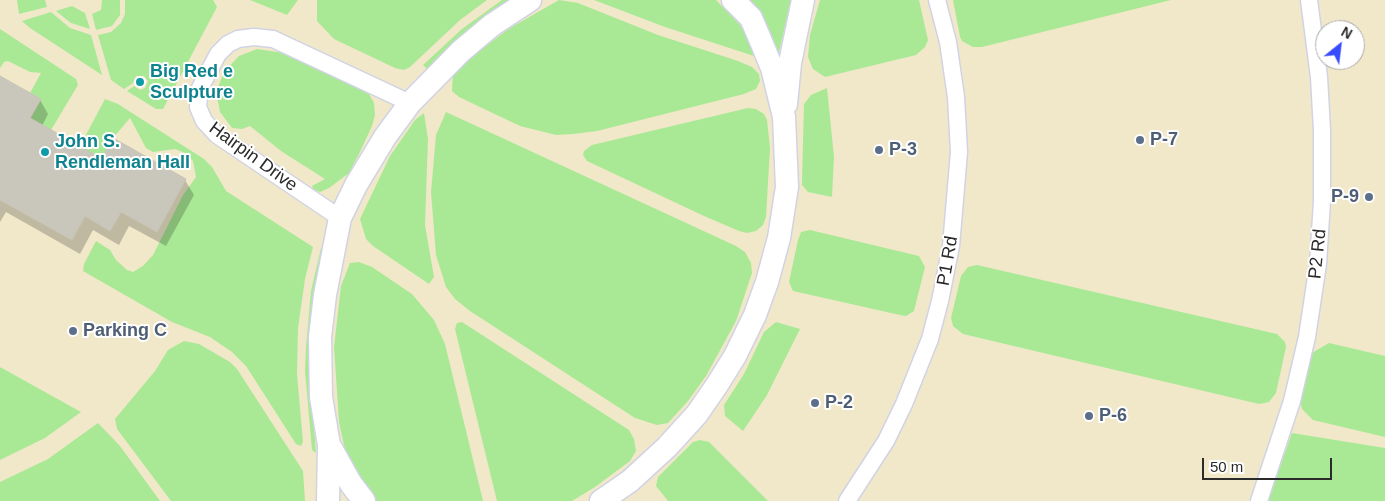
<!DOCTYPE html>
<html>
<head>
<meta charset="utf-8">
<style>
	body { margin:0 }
	#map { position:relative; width:1385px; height:501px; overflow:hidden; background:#eee8dc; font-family:Helvetica,sans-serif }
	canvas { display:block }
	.north { position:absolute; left:1315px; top:20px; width:50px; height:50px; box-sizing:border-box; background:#fff; border:1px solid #aaa; border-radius:50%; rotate:29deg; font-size:14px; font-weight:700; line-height:20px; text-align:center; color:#2b2b2b }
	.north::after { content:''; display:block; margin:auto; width:18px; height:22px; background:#384bff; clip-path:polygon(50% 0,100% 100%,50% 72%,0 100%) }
	.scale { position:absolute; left:1202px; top:458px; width:130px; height:22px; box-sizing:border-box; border:2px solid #2b2b2b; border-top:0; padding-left:6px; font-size:15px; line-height:18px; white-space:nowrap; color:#2b2b2b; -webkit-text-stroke:4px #fff; paint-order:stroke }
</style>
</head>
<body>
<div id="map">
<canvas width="1385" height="501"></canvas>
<div class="north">N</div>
<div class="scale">50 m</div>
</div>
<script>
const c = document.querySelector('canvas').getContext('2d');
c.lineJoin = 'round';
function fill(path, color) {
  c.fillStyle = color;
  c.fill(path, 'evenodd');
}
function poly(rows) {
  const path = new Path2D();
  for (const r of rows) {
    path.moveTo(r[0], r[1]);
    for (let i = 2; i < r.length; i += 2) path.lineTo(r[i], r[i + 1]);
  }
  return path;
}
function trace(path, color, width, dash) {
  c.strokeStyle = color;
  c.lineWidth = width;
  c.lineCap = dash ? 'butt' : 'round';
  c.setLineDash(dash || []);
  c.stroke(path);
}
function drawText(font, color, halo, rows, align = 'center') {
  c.font = font + ' Helvetica,sans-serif';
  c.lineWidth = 4;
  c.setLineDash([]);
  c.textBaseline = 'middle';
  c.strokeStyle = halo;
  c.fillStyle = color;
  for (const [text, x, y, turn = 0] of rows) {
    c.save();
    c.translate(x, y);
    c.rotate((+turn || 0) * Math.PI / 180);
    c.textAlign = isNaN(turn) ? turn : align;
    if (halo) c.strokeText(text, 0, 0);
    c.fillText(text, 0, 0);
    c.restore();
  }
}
fill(poly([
	[0,0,1385,0,1385,501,0,501],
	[1325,30,1355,30,1355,60,1325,60]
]), '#f1e8ca');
fill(poly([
	[17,0,45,0,47,7,19,14],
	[102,0,120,0,120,15,112,26,96,30,92,14,101,10],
	[125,0,213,0,217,7,163,109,156,109,127,91,134,86,140,90,145,88,148,81,144,76,136,76,133,83,124,89,111,80,98,35,111,32,121,23,125,14],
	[250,0,298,0,287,15],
	[317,0,487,0,460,20,410,67,404,70,395,68,334,39,317,21],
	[502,0,511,0,468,30,427,69,423,65,462,29],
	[559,0,578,3,658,35,738,61,752,67,759,74,760,81,756,89,744,94,597,131,573,134,556,135,520,126,459,97,452,91,453,74,472,56,510,28],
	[594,0,716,0,740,25,749,40,754,56,665,27],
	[744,0,791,0,779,52,776,51],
	[820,0,919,0,928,40,925,47,916,55,825,77,813,69,808,57,810,35],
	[953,0,1171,0,982,47,973,47,962,41,960,37],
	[72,6,85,13,90,29,71,23,56,11],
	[51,12,70,28,91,35,102,75,30,28,22,21],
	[0,29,76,79,78,85,51,130,30,118,41,99,30,93,41,73,30,72,8,61,4,62,0,68],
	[257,49,284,53,369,94,374,103,375,115,372,126,359,154,349,173,329,188,320,192,313,189,312,186,325,179,281,151,250,126,242,129,232,128,220,112,216,92,224,72,239,56],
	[827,88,834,157,832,197,808,192,802,185,802,181,804,104,811,95],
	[105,99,118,104,204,159,212,167,226,191,313,247,305,279,298,328,297,374,303,442,301,446,296,444,246,366,232,352,210,337,172,322,83,271,84,264,96,241,110,250,116,260,127,270,133,272,143,266,153,255,183,195,196,177,193,161,185,153,175,149,153,152,146,148,130,118,113,138,101,158,80,146],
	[748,108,756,109,764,114,767,120,770,148,766,217,763,225,756,231,747,233,739,231,704,216,587,161,583,155,584,151,592,145],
	[446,112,736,246,745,252,751,263,752,273,736,321,706,376,688,401,668,423,657,425,635,418,470,311,455,299,446,287,436,255,431,192,436,135],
	[424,113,428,139,425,225,434,277,429,284,373,246,366,239,360,219,390,156,415,120],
	[810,230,919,256,925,267,914,311,906,316,900,315,793,291,789,282,798,240,801,232],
	[326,246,311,387,316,453,312,450,305,371,306,347,311,291,321,248],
	[359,262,372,267,412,294,434,320,445,344,483,501,373,501,354,470,345,450,339,422,334,347,341,286,350,263],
	[977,265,1277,334,1285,342,1286,347,1276,393,1269,402,1259,404,963,334,953,326,951,318,961,276,968,267],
	[462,322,629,430,634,439,636,451,630,461,595,487,572,501,497,501,455,329,457,323],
	[776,322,800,329,767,395,743,431,725,416,724,405,744,374,764,332],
	[184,341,199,344,230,362,237,369,303,471,305,501,171,501,117,429,115,419,155,371,168,350],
	[1329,343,1385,356,1385,437,1313,420,1302,409,1300,401,1310,354],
	[0,367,81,412,45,438,0,460],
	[98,423,120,446,160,501,0,501,0,482,48,459],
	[1292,433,1385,448,1385,501,1268,501],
	[700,440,709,442,768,501,668,501,656,486,658,477,693,442]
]), '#a9e995');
fill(poly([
	[0,78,40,100,48,114,42,126,102,160,185,180,194,195,166,246,129,226,119,245,93,230,80,254,6,212,0,222]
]), '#0003');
const building = poly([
	[0,76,41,99,30,118,101,158,113,138,186,179,157,232,121,212,110,231,85,216,72,240,0,200,0,76]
]);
fill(building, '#c9c6bb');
trace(building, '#cac4b6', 1);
const street = poly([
	[340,218,217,135,204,121,198,107,200,88,218,54,228,44,238,39,254,37,273,39,410,103],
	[847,501,886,441,904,404,930,339,940,301,951,246,959,152,956,97,948,42,937,0],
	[1259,501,1292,401,1307,337,1318,264,1322,201,1322,130,1319,77,1309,0]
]);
const secondary = poly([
	[786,104,790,63,803,0],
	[331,448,351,484,364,501],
	[328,501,329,445,321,397,320,337,325,295,340,218,356,185,385,137,410,103,461,51,492,25,530,0],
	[601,501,630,481,667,447,697,414,717,385,735,356,755,315,767,282,779,238,787,187,784,117,772,68,760,39,751,18,733,0]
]);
trace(street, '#d1d3e5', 19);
trace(secondary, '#d1d3e5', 25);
trace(street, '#fff', 16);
trace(secondary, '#fff', 22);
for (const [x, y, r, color] of [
	[140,82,5,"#0f9aa8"],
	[1140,140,5,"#5c6f8a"],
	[879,150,5,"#5c6f8a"],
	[45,152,5,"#0f9aa8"],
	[1369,197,5,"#5c6f8a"],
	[73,331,5,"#5c6f8a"],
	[815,403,5,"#5c6f8a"],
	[1089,416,5,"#5c6f8a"]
]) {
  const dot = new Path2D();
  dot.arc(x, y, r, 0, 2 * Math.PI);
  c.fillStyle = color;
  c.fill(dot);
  trace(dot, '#fff', 2);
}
drawText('bold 18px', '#0d838f', '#fff', [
	["Big Red e",150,72],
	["Sculpture",150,93],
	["John S.",55,142],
	["Rendleman Hall",55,163]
], 'left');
drawText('bold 18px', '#4e5e75', '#fff', [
	["P-7",1150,140],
	["P-3",889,150],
	["P-9",1359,197,"right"],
	["Parking C",83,331],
	["P-2",825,403],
	["P-6",1099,416]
], 'left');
drawText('18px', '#2b2b2b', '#fff', [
	["Hairpin Drive",253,157,36],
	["P2 Rd",1318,254,-84],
	["P1 Rd",948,261,-80]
]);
</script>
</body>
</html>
